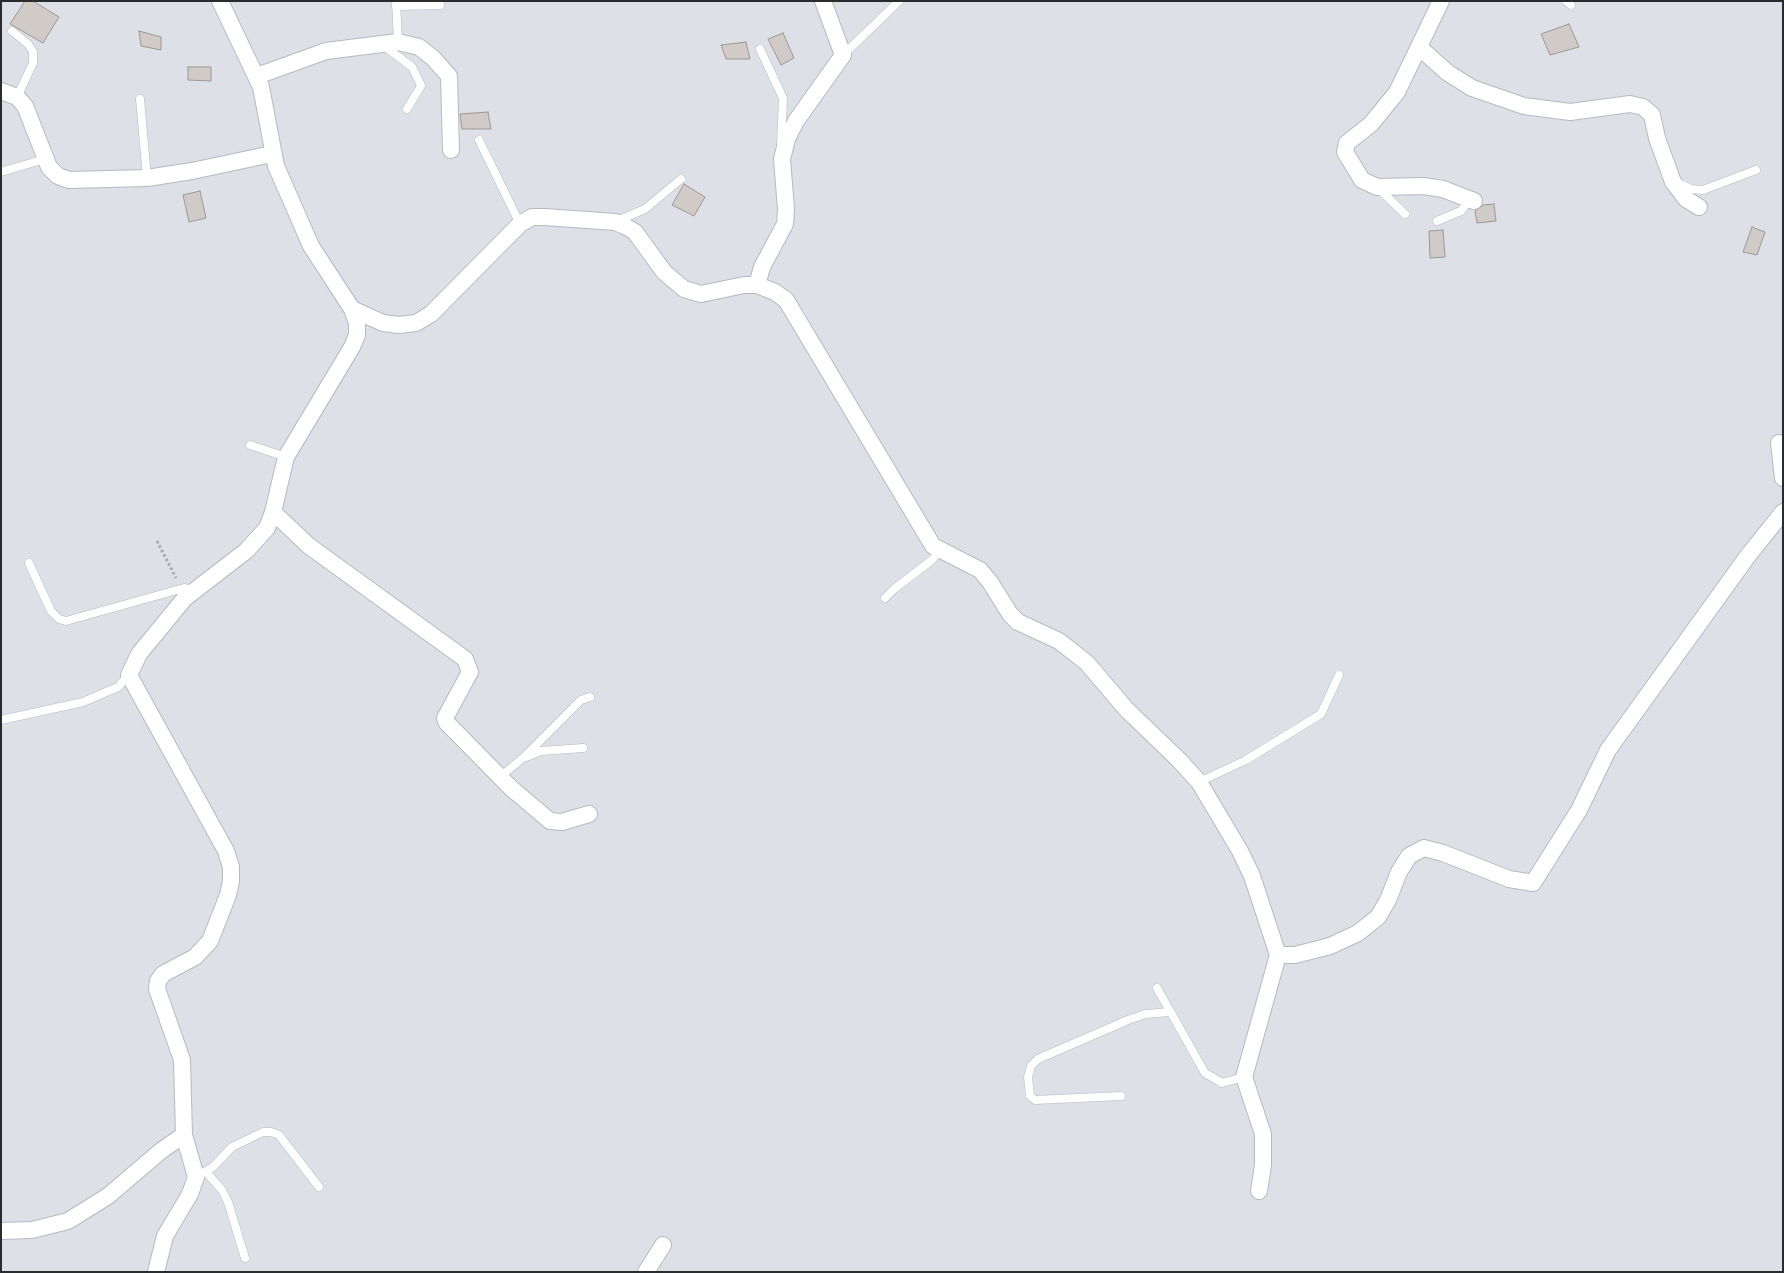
<!DOCTYPE html>
<html>
<head>
<meta charset="utf-8">
<style>
	body { margin:0 }
	#map { position:relative; width:1784px; height:1273px; overflow:hidden; background:#dee0e7; font-family:Overpass,sans-serif }
	canvas { display:block }
	.frame { position:absolute; inset:0; border:2px solid #2a2b2d; pointer-events:none }
</style>
</head>
<body>
<div id="map">
<canvas width="1784" height="1273"></canvas>
<div class="frame"></div>
</div>
<script>
const c = document.querySelector('canvas').getContext('2d');
c.lineJoin = 'round';
function fill(path, color) {
  c.fillStyle = color;
  c.fill(path, 'evenodd');
}
function poly(rows) {
  const path = new Path2D();
  for (const r of rows) {
    path.moveTo(r[0], r[1]);
    for (let i = 2; i < r.length; i += 2) path.lineTo(r[i], r[i + 1]);
  }
  return path;
}
function trace(path, color, width, dash) {
  c.strokeStyle = color;
  c.lineWidth = width;
  c.lineCap = dash ? 'butt' : 'round';
  c.setLineDash(dash || []);
  c.stroke(path);
}
const building = poly([
	[25,1,33,1,59,17,43,43,10,24,25,1],
	[1569,24,1579,47,1550,55,1541,34,1569,24],
	[139,31,161,37,161,50,141,46,139,31],
	[783,33,794,58,781,65,768,39,783,33],
	[746,42,750,59,726,59,721,45,746,42],
	[188,67,211,67,211,81,188,80,188,67],
	[488,112,491,129,462,129,460,114,488,112],
	[684,184,705,197,694,216,672,205,684,184],
	[200,191,206,218,189,222,183,195,200,191],
	[1494,204,1496,221,1477,223,1475,211,1483,205,1494,204],
	[1752,227,1765,232,1757,255,1743,252,1752,227],
	[1443,230,1445,257,1430,258,1429,231,1443,230]
]);
fill(building, '#d1cbc7');
trace(building, '#9d9793', 1);
const service = poly([
	[396,1,398,42],
	[1566,1,1571,5],
	[396,6,440,5],
	[12,31,28,44,33,52,33,63,17,97],
	[383,45,412,67,419,81,421,86,407,109],
	[760,49,783,98,781,145],
	[843,55,899,1],
	[140,99,147,178],
	[479,140,520,224],
	[1,172,45,159],
	[1678,183,1691,189,1703,190,1756,170],
	[1379,189,1405,214],
	[617,221,645,209,681,179],
	[1437,221,1461,211,1470,199],
	[250,445,286,457],
	[29,563,51,611,59,619,66,621,184,588,193,590],
	[885,598,894,589,932,560,936,555,934,548],
	[1,720,83,702,118,687,129,675],
	[526,757,541,751,583,748],
	[500,777,524,757,581,700,590,697],
	[1199,782,1246,760,1321,714,1339,675],
	[1157,988,1205,1073,1222,1083,1244,1077],
	[1121,1096,1035,1100,1030,1096,1028,1077,1031,1066,1038,1059,1128,1020,1145,1014,1170,1012],
	[206,1172,222,1190,228,1202,245,1258],
	[196,1177,213,1167,232,1147,263,1132,271,1132,279,1135,319,1187]
]);
const minor = poly([
	[1441,1,1397,92,1371,124,1347,143,1345,152,1362,180,1377,187,1423,186,1443,189,1474,201],
	[1420,48,1448,73,1472,88,1524,106,1570,112,1630,104,1643,107,1652,115,1657,138,1673,182,1686,199,1699,207],
	[257,76,326,51,398,42,419,47,433,58,449,76,451,150],
	[1,91,17,97,25,106,49,167,58,176,69,180,147,178,192,171,272,154],
	[757,285,762,267,785,224,786,209,782,159,787,139,796,121,843,55,823,1],
	[352,309,383,323,399,325,416,323,431,314,520,224,532,217,545,217,615,222,625,226,635,232,664,272,684,289,701,294,744,285,757,285,775,292,786,300,933,546,980,570,990,582,1010,614,1018,622,1059,641,1087,663,1126,709,1179,760,1199,782,1240,851,1252,876,1278,955,1244,1077,1263,1134,1263,1165,1259,1191],
	[1779,443,1783,478],
	[273,512,309,546,465,659,470,672,445,718,447,723,511,788,550,821,562,822,589,814],
	[1278,955,1295,955,1330,946,1358,933,1378,917,1388,900,1399,872,1409,856,1424,848,1443,853,1509,879,1533,883,1579,810,1608,750,1747,557,1783,512],
	[1,1231,32,1230,68,1221,108,1196,162,1150,184,1135],
	[156,1272,165,1236,190,1194,196,1177,184,1135,182,1060,157,989,158,981,163,974,195,957,210,941,228,895,231,881,231,867,226,851,129,675,139,654,185,598,246,551,267,528,273,512,286,457,352,347,357,335,357,323,352,309,311,246,276,166,261,87,220,1],
	[646,1272,663,1245]
]);
trace(service, '#b7b9bf', 9);
trace(minor, '#b7b9bf', 18);
trace(poly([
	[157,541,176,578]
]), '#a8a9af', 3, [2.5, 2.5]);
trace(service, '#fff', 8);
trace(minor, '#fff', 16);
</script>
</body>
</html>
